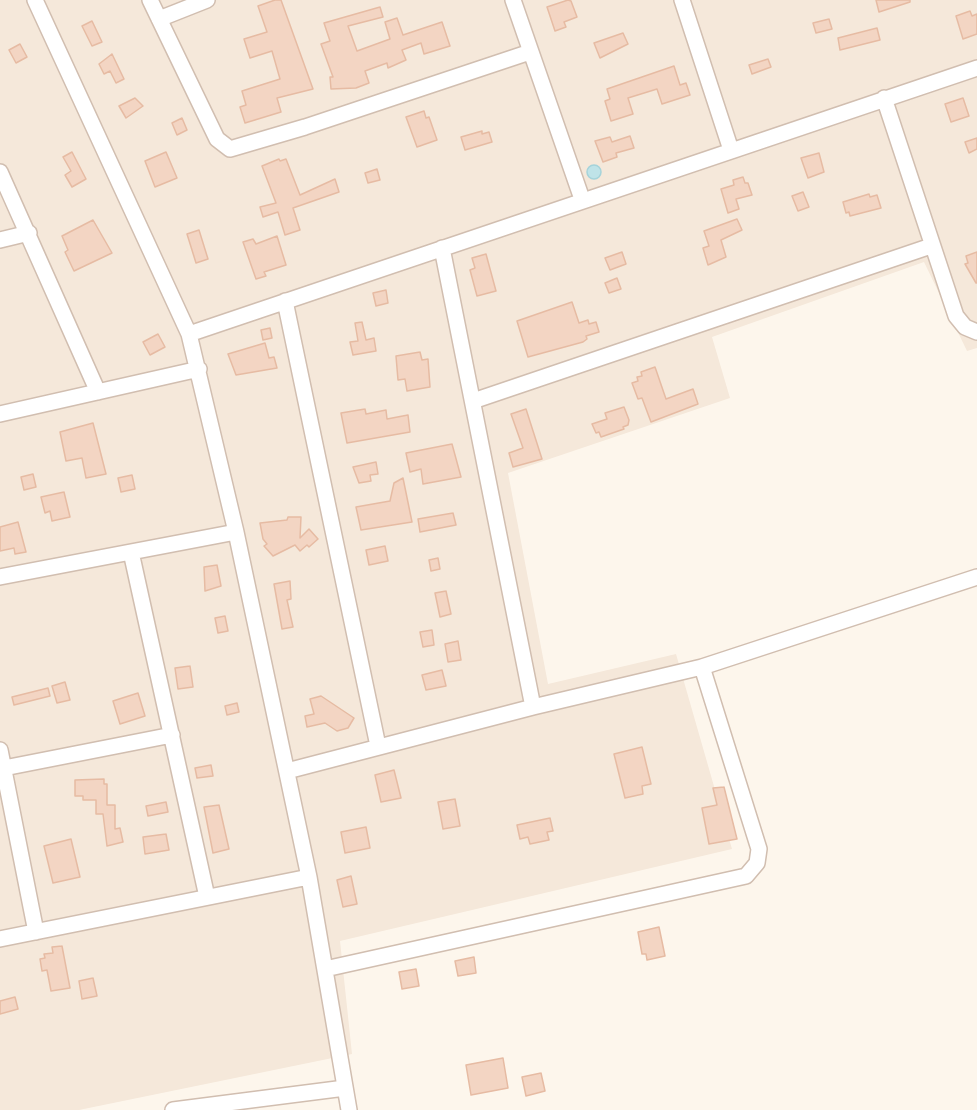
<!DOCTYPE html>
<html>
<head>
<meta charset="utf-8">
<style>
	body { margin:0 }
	canvas { display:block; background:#fdf6ec }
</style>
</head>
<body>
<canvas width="977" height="1110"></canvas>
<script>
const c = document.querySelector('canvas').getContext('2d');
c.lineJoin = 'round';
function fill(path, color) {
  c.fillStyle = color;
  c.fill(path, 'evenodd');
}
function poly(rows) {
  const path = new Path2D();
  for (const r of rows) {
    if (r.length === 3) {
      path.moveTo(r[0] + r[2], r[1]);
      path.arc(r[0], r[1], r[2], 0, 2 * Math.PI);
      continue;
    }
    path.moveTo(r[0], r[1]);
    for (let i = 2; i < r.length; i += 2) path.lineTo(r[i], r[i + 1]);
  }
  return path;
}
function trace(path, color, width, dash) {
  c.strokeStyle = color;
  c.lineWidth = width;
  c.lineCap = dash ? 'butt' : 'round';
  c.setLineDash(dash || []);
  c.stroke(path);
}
fill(poly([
	[0,0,977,0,977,348,967,351,924,262,712,337,730,398,508,473,548,684,676,654,732,849,340,941,352,1054,79,1110,0,1110]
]), '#f5e8da');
const water = poly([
	[594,172,7]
]);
fill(water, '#bfe3e8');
trace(water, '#a5d3da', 1.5);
const building = poly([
	[275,0,281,0,313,89,277,98,281,112,245,123,240,107,246,105,242,91,280,79,272,51,250,58,244,39,267,32,258,6,275,0],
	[568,0,571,1,577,17,564,22,566,27,555,31,547,7,568,0],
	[876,0,910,0,910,2,879,12,876,0],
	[380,7,383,17,348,26,357,51,390,39,385,22,397,18,403,35,442,22,450,46,424,54,421,43,402,50,406,60,388,68,387,63,365,71,369,83,356,88,331,89,330,77,333,77,321,44,330,41,324,23,380,7],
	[970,11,972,16,977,14,977,34,963,39,956,16,970,11],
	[829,19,832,29,816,33,813,23,829,19],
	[92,21,102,42,92,46,82,26,92,21],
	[877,28,880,40,840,50,838,38,877,28],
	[623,33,628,44,600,58,594,43,623,33],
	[20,44,27,57,16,63,9,50,20,44],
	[112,54,124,79,116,83,110,71,104,74,99,64,112,54],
	[768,59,771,67,752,74,749,65,768,59],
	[674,66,680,85,686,83,690,95,662,104,657,89,628,98,633,114,611,121,605,101,610,99,607,89,674,66],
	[135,98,143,106,126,118,119,106,135,98],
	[963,98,969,116,951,122,945,104,963,98],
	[424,111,426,118,429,117,437,140,417,147,406,117,424,111],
	[182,118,187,130,177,135,172,123,182,118],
	[482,131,482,134,489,132,492,142,465,150,461,137,482,131],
	[630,136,634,148,616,153,617,157,603,162,595,141,610,137,612,142,630,136],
	[977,138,977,149,969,153,965,142,977,138],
	[72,152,86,179,72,187,65,175,71,171,63,157,72,152],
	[166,152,177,178,155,187,145,161,166,152],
	[819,153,824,172,808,178,801,158,819,153],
	[279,159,280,161,286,159,300,195,335,179,339,192,293,208,300,230,285,235,278,212,263,217,260,207,276,203,262,166,279,159],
	[377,169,380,180,368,183,365,173,377,169],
	[743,177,745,183,748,183,752,195,736,199,739,209,728,213,721,189,734,185,733,180,743,177],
	[803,192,809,207,798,211,792,196,803,192],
	[869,194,870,197,877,195,881,208,850,216,849,212,846,213,843,202,869,194],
	[737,219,742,230,721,240,726,257,708,265,703,248,709,246,704,231,737,219],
	[93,220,112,253,74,271,65,252,68,250,62,236,93,220],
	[199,230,208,259,196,263,187,234,199,230],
	[277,236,286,265,264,272,266,276,256,279,243,242,253,239,256,244,277,236],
	[622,252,626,264,610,270,605,258,622,252],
	[977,252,977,283,976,283,965,264,968,263,966,256,977,252],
	[486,254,496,291,477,296,470,270,475,268,472,258,486,254],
	[617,278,621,289,609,293,605,283,617,278],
	[386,290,388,303,376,306,373,293,386,290],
	[572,302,579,323,588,320,589,324,596,322,599,332,586,336,587,339,583,342,528,357,517,321,572,302],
	[362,322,366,340,374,338,376,351,353,355,350,342,358,341,355,323,362,322],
	[270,328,272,338,263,340,261,330,270,328],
	[158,334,165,347,150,355,143,342,158,334],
	[265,343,269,358,274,357,277,368,236,375,228,354,265,343],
	[420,352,422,360,428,359,430,387,407,391,405,379,398,380,396,356,420,352],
	[655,367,666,399,693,389,698,404,651,422,642,398,638,399,632,383,638,381,637,377,642,376,641,372,655,367],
	[624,407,629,420,628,425,623,427,624,429,601,437,599,432,596,433,592,424,607,419,605,413,624,407],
	[365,409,366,414,386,410,387,419,408,415,410,432,347,443,341,413,365,409],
	[526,409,542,459,513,467,509,453,523,448,511,414,526,409],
	[93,423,106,474,86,478,82,458,66,461,60,432,93,423],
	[452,444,461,477,423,484,421,469,410,472,406,453,452,444],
	[376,462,378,474,370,475,371,481,359,483,353,467,376,462],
	[33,474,36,487,24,490,21,477,33,474],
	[132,475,135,489,121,492,118,478,132,475],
	[403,478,412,522,361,530,356,507,390,501,394,483,403,478],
	[64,492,70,517,52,521,50,511,45,513,41,497,64,492],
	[453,513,456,525,420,532,418,519,453,513],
	[288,517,301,517,300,538,309,529,318,539,309,547,307,545,300,551,295,545,273,556,264,546,267,544,263,539,260,523,287,520,288,517],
	[18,522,26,552,15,554,14,548,0,551,0,527,18,522],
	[385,546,388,561,369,565,366,550,385,546],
	[438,558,440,569,431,571,429,560,438,558],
	[217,565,221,586,205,591,204,567,217,565],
	[290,581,291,599,287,600,293,627,282,629,274,584,290,581],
	[446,591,451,614,440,617,435,593,446,591],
	[225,616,228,631,218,633,215,618,225,616],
	[432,630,434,645,423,647,420,632,432,630],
	[458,641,461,660,448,662,445,644,458,641],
	[190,666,193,687,178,689,175,668,190,666],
	[442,670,446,686,426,690,422,675,442,670],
	[65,682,70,700,57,703,52,686,65,682],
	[48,688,50,696,14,705,12,697,48,688],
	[138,693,145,716,120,724,113,701,138,693],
	[321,696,354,718,348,728,337,731,325,723,307,727,305,716,314,714,310,699,321,696],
	[237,703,239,712,227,715,225,706,237,703],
	[642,747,651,784,642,786,643,794,625,798,614,754,642,747],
	[211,765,213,776,197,778,195,768,211,765],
	[394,770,401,798,381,802,375,775,394,770],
	[104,779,104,784,107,784,107,805,115,805,115,829,120,828,123,842,107,846,103,814,96,814,96,800,83,800,83,796,75,796,75,780,104,779],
	[724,787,737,839,709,844,702,808,717,805,713,788,724,787],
	[455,799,460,826,443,829,438,802,455,799],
	[166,802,168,812,148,816,146,806,166,802],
	[219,805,229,849,213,853,204,807,219,805],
	[550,818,553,831,547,832,549,840,530,844,528,837,520,839,517,825,550,818],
	[366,827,370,848,345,853,341,832,366,827],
	[166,834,169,850,145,854,143,837,166,834],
	[71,839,80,877,53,883,44,846,71,839],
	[351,876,357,904,343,907,337,880,351,876],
	[659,927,665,956,647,960,646,954,642,954,638,932,659,927],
	[62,946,70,988,51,991,47,970,42,971,40,959,45,958,44,954,53,953,52,947,62,946],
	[474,957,476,973,458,976,455,961,474,957],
	[416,969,419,986,402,989,399,972,416,969],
	[93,978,97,996,82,999,79,981,93,978],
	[15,997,18,1009,0,1014,0,1001,15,997],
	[503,1058,508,1088,471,1095,466,1065,503,1058],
	[541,1073,545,1091,526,1096,522,1077,541,1073]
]);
fill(building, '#f3d5c3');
trace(building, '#e6bba3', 1.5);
const minor = poly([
	[35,0,189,334,236,532,309,877,349,1110],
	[150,0,217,139,230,149,305,127,530,52],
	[513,0,582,199],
	[682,0,731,150],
	[159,19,207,0],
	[884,98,956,316,965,327,977,332],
	[0,172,98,392],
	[0,240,29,233],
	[442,248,533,707],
	[285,301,378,746],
	[189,334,977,68],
	[473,401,931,246],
	[0,414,199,369],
	[131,552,207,897],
	[0,577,236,532],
	[702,667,977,577],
	[0,750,36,932],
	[4,768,172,735],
	[287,771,533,707,702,667,759,849,757,863,746,876,325,969],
	[0,939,309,877],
	[173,1110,345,1088]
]);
trace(minor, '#d1beb0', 18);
trace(minor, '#fff', 15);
</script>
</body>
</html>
